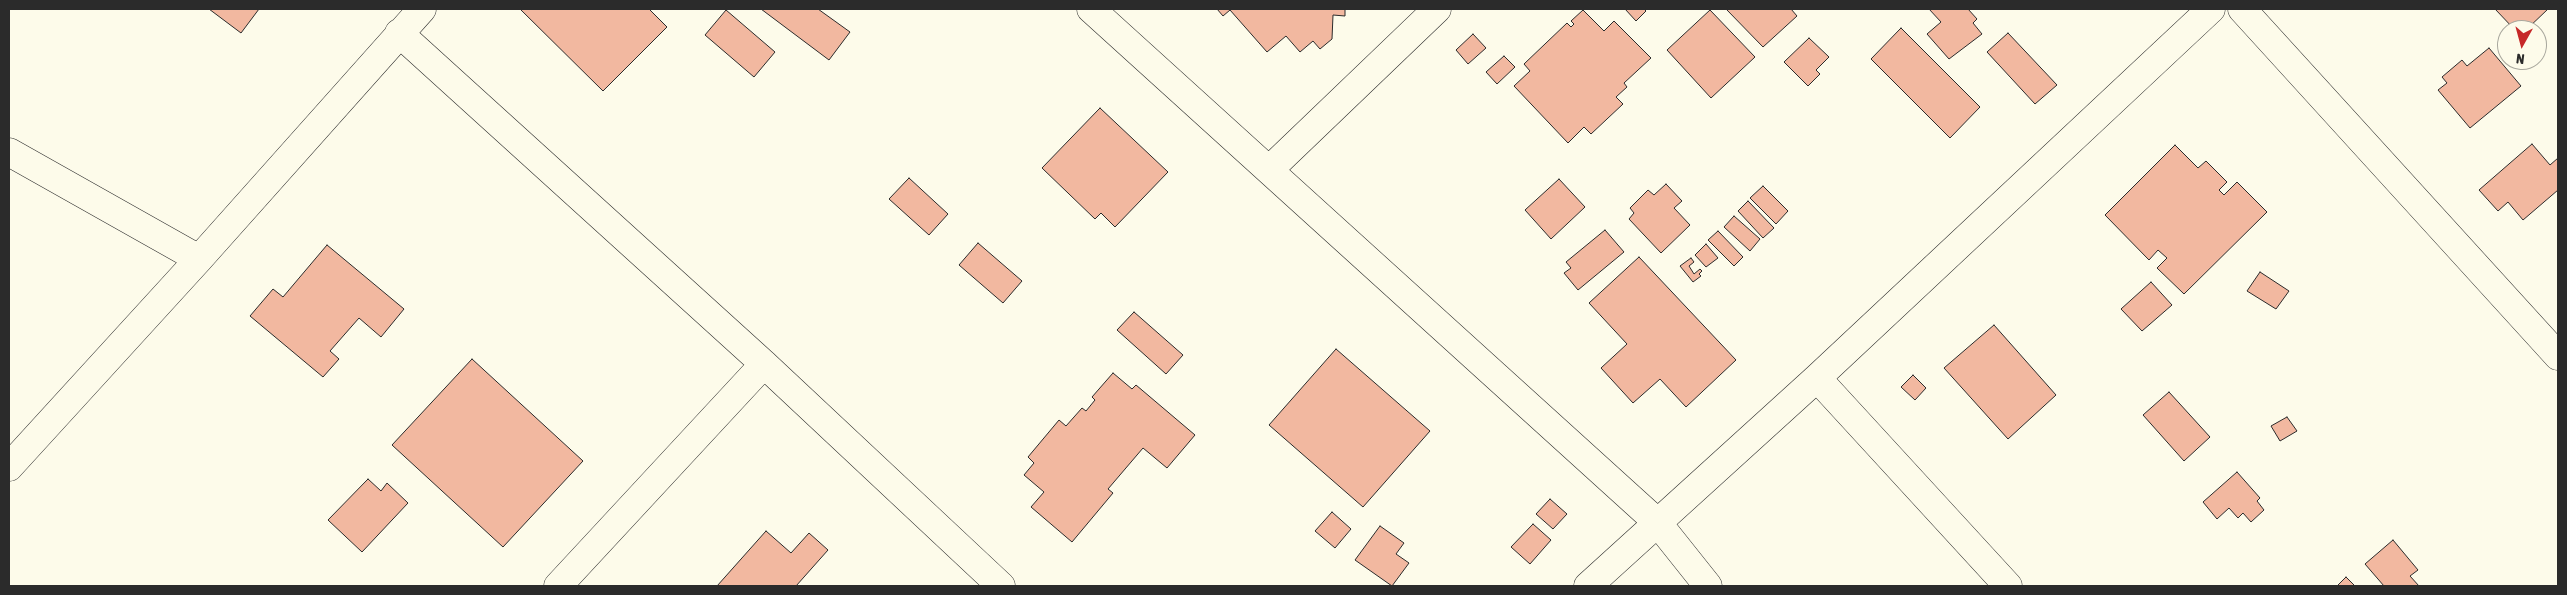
<!DOCTYPE html>
<html>
<head>
<meta charset="utf-8">
<style>
	body { margin:0 }
	#map { position:relative; width:2567px; height:595px; overflow:hidden; background:#fdfbea; font-family:"Asap Condensed",sans-serif }
	canvas { display:block }
	.frame { position:absolute; inset:0; border:10px solid #2b2b2b; pointer-events:none }
	.north { position:absolute; left:2497px; top:20px; width:50px; height:50px; box-sizing:border-box; background:#fdfbea; border:1px solid #a9a89e; border-radius:50%; rotate:187deg; font-size:14px; font-weight:700; line-height:20px; text-align:center; color:#2b2b2b }
	.north::after { content:''; display:block; margin:auto; width:18px; height:22px; background:#c62828; clip-path:polygon(50% 0,100% 100%,50% 72%,0 100%) }
</style>
</head>
<body>
<div id="map">
<canvas width="2567" height="595"></canvas>
<div class="frame"></div>
<div class="north">N</div>
</div>
<script>
const c = document.querySelector('canvas').getContext('2d');
c.lineJoin = 'round';
function fill(path, color) {
  c.fillStyle = color;
  c.fill(path, 'evenodd');
}
function poly(rows) {
  const path = new Path2D();
  for (const r of rows) {
    path.moveTo(r[0], r[1]);
    for (let i = 2; i < r.length; i += 2) path.lineTo(r[i], r[i + 1]);
  }
  return path;
}
function trace(path, color, width, dash) {
  c.strokeStyle = color;
  c.lineWidth = width;
  c.lineCap = dash ? 'butt' : 'round';
  c.setLineDash(dash || []);
  c.stroke(path);
}
const building = poly([
	[209,9,259,9,241,33,209,9],
	[520,9,649,9,667,27,603,91,520,9],
	[761,9,818,9,850,32,829,60,761,9],
	[1217,9,1345,9,1345,16,1333,15,1332,39,1320,49,1313,41,1300,52,1286,36,1267,52,1230,10,1223,16,1217,9],
	[1625,9,1644,9,1646,11,1636,21,1625,9],
	[1726,9,1791,9,1797,16,1763,47,1726,9],
	[1929,9,1968,9,1977,19,1973,23,1982,34,1949,59,1927,34,1941,22,1929,9],
	[2495,9,2548,9,2526,30,2515,30,2495,9],
	[726,10,775,52,754,77,705,35,726,10],
	[1583,10,1604,31,1614,21,1651,58,1624,83,1627,87,1616,97,1623,104,1591,134,1584,127,1568,143,1514,86,1530,71,1524,64,1567,23,1571,27,1574,24,1571,21,1583,10],
	[1710,10,1755,57,1711,98,1667,50,1710,10],
	[1901,28,1980,107,1950,138,1871,59,1901,28],
	[2008,33,2057,85,2035,104,1987,52,2008,33],
	[1473,34,1486,48,1468,64,1456,50,1473,34],
	[1809,38,1829,57,1816,70,1820,74,1808,86,1784,62,1809,38],
	[2489,48,2521,86,2470,128,2438,90,2447,83,2442,77,2462,60,2467,66,2489,48],
	[1504,56,1515,67,1497,84,1486,72,1504,56],
	[1100,108,1168,172,1115,227,1101,213,1095,219,1042,168,1100,108],
	[2532,144,2550,165,2558,158,2558,190,2523,220,2508,202,2498,211,2479,190,2532,144],
	[2175,145,2198,168,2206,161,2227,182,2219,190,2224,195,2237,182,2267,212,2184,294,2157,268,2167,258,2158,250,2149,260,2105,215,2175,145],
	[909,178,948,214,929,235,889,199,909,178],
	[1559,179,1585,207,1551,239,1525,210,1559,179],
	[1666,184,1682,201,1674,208,1690,225,1661,253,1629,219,1634,213,1630,208,1648,190,1654,195,1666,184],
	[1763,186,1788,211,1776,224,1750,198,1763,186],
	[1748,201,1774,228,1763,238,1738,211,1748,201],
	[1734,216,1760,239,1750,251,1724,227,1734,216],
	[1605,230,1624,252,1578,290,1564,273,1571,268,1566,262,1605,230],
	[1718,231,1743,257,1734,266,1708,240,1718,231],
	[978,243,1022,281,1003,303,959,265,978,243],
	[1706,244,1718,258,1706,267,1695,255,1706,244],
	[327,245,404,309,381,337,359,318,330,351,339,359,323,377,250,316,273,289,283,297,327,245],
	[1639,257,1736,360,1686,407,1660,379,1633,403,1601,368,1627,344,1589,303,1639,257],
	[1691,258,1694,262,1689,266,1694,274,1700,269,1702,271,1699,274,1701,276,1693,282,1680,266,1691,258],
	[2260,272,2289,291,2276,309,2247,291,2260,272],
	[2151,282,2172,305,2142,331,2121,309,2151,282],
	[1134,312,1183,355,1166,374,1117,330,1134,312],
	[1994,325,2056,395,2008,439,1944,368,1994,325],
	[1336,349,1430,431,1363,507,1269,425,1336,349],
	[472,359,583,461,503,547,392,445,472,359],
	[1113,373,1132,389,1136,385,1195,435,1167,468,1143,448,1108,489,1113,493,1072,542,1031,507,1044,492,1024,475,1034,463,1028,457,1059,420,1066,426,1082,408,1086,411,1095,400,1092,397,1113,373],
	[1913,375,1926,388,1915,400,1901,387,1913,375],
	[2169,392,2210,437,2184,461,2143,415,2169,392],
	[2287,417,2297,431,2280,441,2271,426,2287,417],
	[2237,472,2260,498,2257,501,2264,510,2251,522,2243,513,2238,518,2229,508,2217,519,2203,502,2237,472],
	[368,479,381,491,387,483,408,503,362,552,328,520,368,479],
	[1550,499,1567,514,1553,529,1536,514,1550,499],
	[1332,512,1351,529,1335,548,1315,531,1332,512],
	[1533,524,1551,540,1530,564,1511,547,1533,524],
	[1380,526,1404,543,1396,554,1409,563,1392,586,1355,560,1380,526],
	[766,531,791,553,809,533,828,550,796,586,717,586,766,531],
	[2393,540,2418,570,2410,576,2419,586,2384,586,2365,564,2393,540],
	[2346,577,2355,586,2337,586,2346,577]
]);
fill(building, '#f2b8a0');
trace(building, '#2b2b2b', 1);
const minor = poly([
	[1091,9,1657,522,1708,586],
	[2242,9,2558,356],
	[399,33,764,364,1001,586],
	[9,152,199,259],
	[1269,170,1437,9],
	[1817,378,2008,586],
	[9,467,199,259,422,9],
	[558,586,764,364],
	[1588,586,1817,378,2211,9]
]);
trace(minor, '#2b2b2b', 29);
trace(minor, '#fdfbea', 28);
</script>
</body>
</html>
